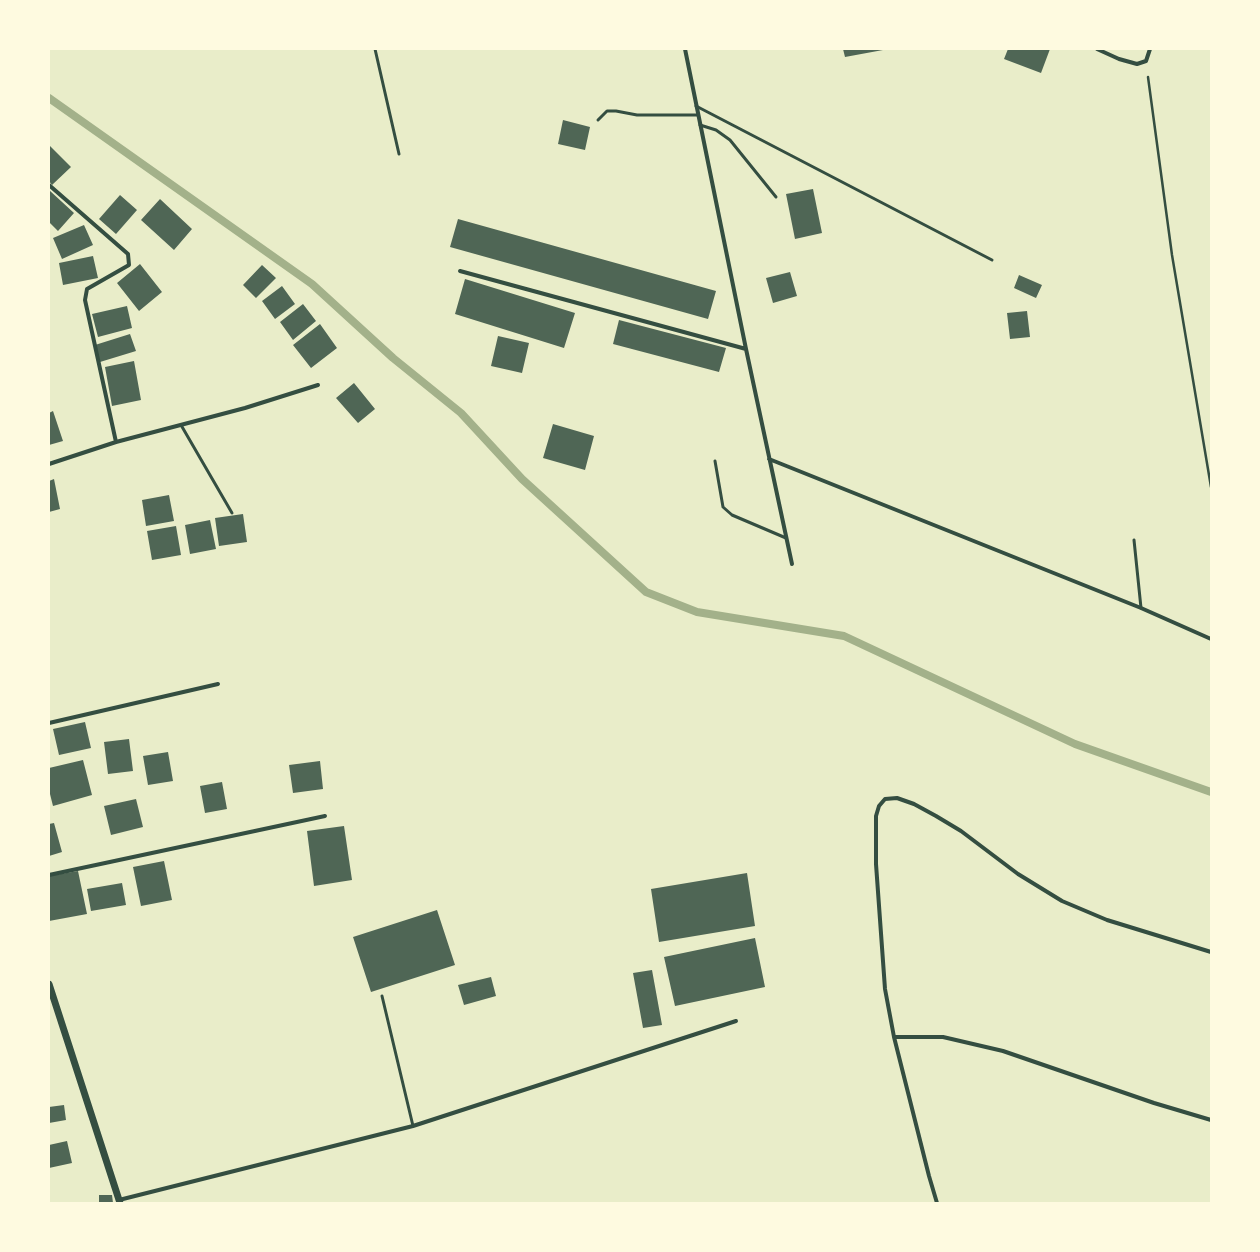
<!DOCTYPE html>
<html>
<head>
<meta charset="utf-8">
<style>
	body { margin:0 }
	#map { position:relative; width:1260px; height:1252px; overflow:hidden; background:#e9edc9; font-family:Figtree,sans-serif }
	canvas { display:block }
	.frame { position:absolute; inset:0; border:50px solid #fefae0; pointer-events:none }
</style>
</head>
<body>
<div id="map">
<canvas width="1260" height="1252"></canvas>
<div class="frame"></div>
</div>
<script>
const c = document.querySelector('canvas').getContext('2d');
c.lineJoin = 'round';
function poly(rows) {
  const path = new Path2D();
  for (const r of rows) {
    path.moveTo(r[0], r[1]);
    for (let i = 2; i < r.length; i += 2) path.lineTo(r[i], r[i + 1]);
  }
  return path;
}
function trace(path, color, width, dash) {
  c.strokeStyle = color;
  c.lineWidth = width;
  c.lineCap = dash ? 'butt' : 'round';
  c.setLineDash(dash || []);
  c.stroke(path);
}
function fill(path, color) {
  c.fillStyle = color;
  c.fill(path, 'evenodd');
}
trace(poly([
	[49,98,312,284,393,358,461,413,522,479,646,592,697,612,844,636,1075,744,1211,792]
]), '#a3b18a', 8);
fill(poly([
	[843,49,883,49,883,50,845,57],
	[1008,49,1050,49,1041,73,1004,59],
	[563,120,590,127,585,150,558,144],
	[49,145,71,167,52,185,49,181],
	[813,189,822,233,795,239,786,194],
	[49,190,74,213,58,231,49,222],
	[120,195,137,210,116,234,99,219],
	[160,199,192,229,174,250,141,220],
	[458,219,716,291,708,319,450,247],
	[84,225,93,245,62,259,53,238],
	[93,256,98,278,63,285,59,263],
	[140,264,162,292,139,311,117,283],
	[262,265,276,278,256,298,243,285],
	[790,272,797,296,773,303,766,278],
	[1019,275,1042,285,1036,298,1014,288],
	[465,279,575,313,564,348,455,314],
	[282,286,295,304,275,319,262,301],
	[303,304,316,321,293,340,280,322],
	[127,306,132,328,98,337,92,314],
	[1027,311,1030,337,1010,339,1007,313],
	[619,320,726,348,719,372,613,344],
	[320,324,337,348,311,368,293,345],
	[130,334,136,351,100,362,95,345],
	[498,336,529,343,522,373,491,366],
	[134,361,141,400,112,406,105,367],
	[354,383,375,409,358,423,336,398],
	[53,411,63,441,49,445,49,413],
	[553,424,594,436,585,470,543,458],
	[54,479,60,509,49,512,49,481],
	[169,495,174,521,146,526,142,500],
	[243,514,247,542,219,546,215,518],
	[210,520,216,549,190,554,185,525],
	[176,526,181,555,152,560,147,531],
	[85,722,91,748,59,755,53,729],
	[129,739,133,771,108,774,104,742],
	[168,752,173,781,148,785,143,756],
	[83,760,92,795,53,806,49,790,49,768],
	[320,761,323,789,293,793,289,765],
	[222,782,227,809,205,813,200,786],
	[136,799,143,827,111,835,104,806],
	[54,823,62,852,49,856,49,824],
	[344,826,352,880,314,886,307,831],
	[164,861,172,900,141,906,133,867],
	[78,871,87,914,49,921,49,876],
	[747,873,755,926,659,942,651,889],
	[122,883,126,905,91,911,87,889],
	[437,910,455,965,371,992,353,937],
	[755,938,765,987,675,1006,664,957],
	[652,970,662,1025,643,1028,633,973],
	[491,977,496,996,464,1005,458,985],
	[64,1105,66,1120,49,1123,49,1107],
	[67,1141,72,1163,49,1168,49,1145],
	[99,1195,112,1195,113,1203,99,1203]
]), '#4f6655');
trace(poly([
	[1148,77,1172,255,1211,487]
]), '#344e41', 2.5);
trace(poly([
	[375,49,399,154],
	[696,106,992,260],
	[598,120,607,111,616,111,637,115,698,115],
	[700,125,716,130,730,140,776,197],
	[181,425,232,513],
	[715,461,723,507,732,515,786,538],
	[1134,540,1141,608],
	[382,996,413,1126]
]), '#344e41', 3);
trace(poly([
	[685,49,746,349,792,564],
	[1097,49,1119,59,1137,64,1146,61,1150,49],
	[49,185,128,254,129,265,87,289,85,300,116,442],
	[460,271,746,349],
	[769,459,1141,608,1211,639],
	[49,464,116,442,245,408,318,385],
	[49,723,218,684],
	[49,875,325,816],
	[894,1037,943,1037,1003,1051,1154,1103,1211,1120],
	[119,1200,413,1126,736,1021],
	[937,1203,929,1176,894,1037,885,989,876,864,876,816,879,806,885,799,897,798,914,804,936,816,961,831,1018,874,1062,901,1107,920,1211,952]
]), '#344e41', 4);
trace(poly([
	[49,984,120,1203]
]), '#344e41', 7);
</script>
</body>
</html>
